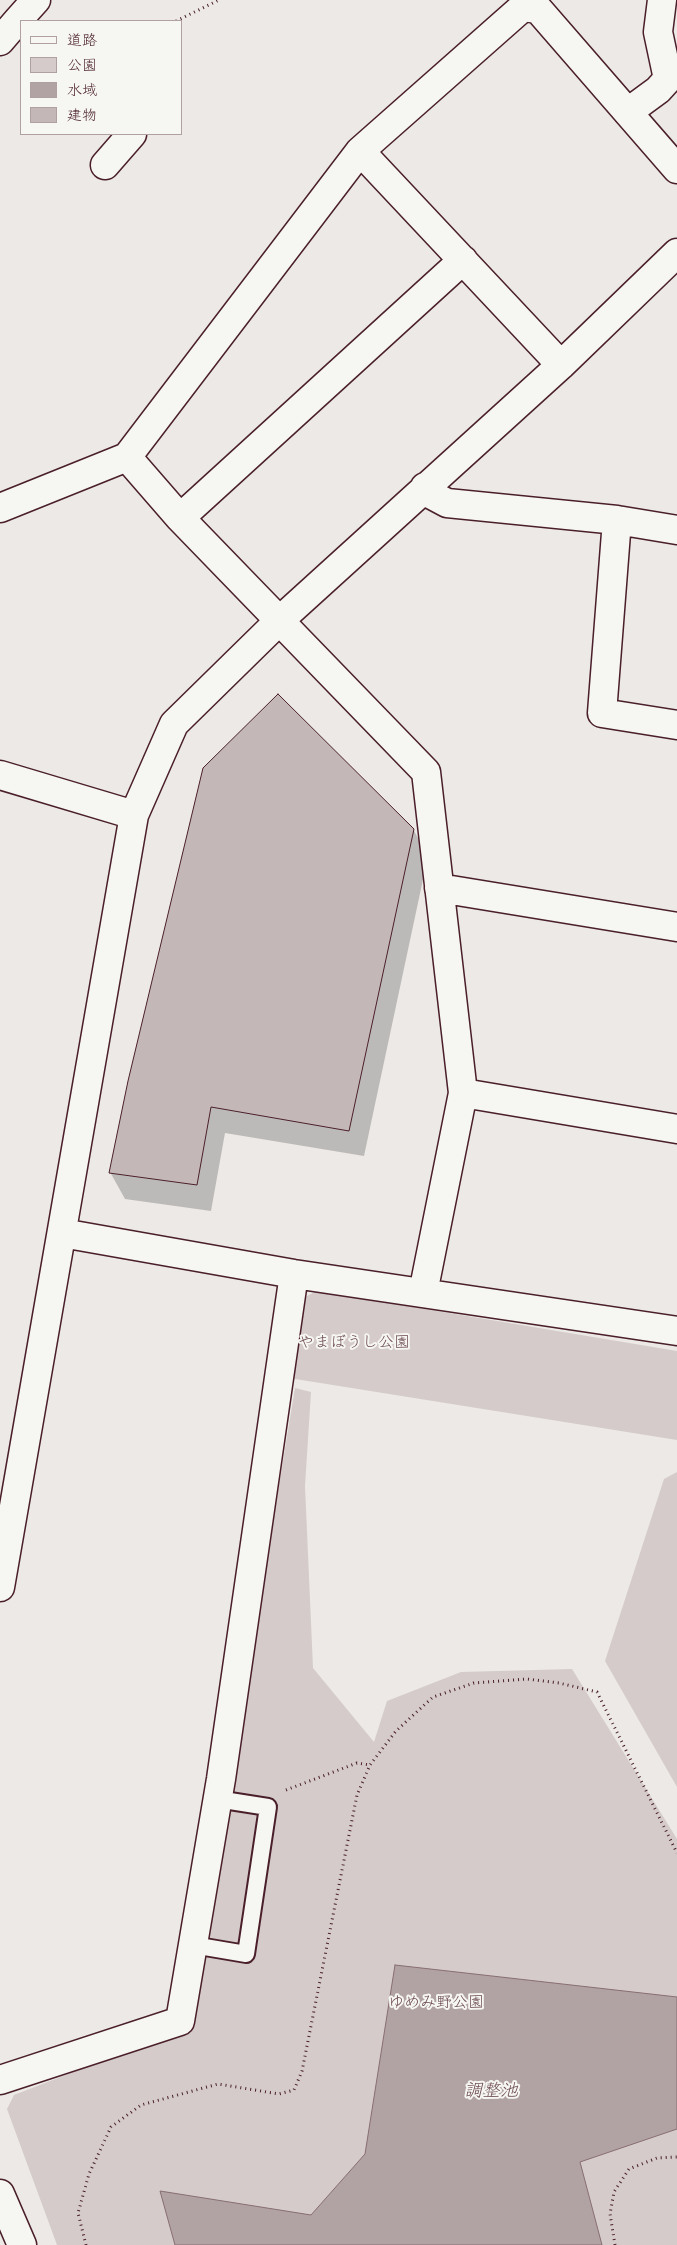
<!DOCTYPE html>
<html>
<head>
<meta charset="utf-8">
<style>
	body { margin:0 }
	#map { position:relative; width:677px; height:2245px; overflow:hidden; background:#ece9e6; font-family:Sriracha,"Klee One",sans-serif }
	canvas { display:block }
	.legend { position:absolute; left:20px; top:20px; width:162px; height:115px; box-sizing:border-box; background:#f6f6f2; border:1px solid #b1a0a2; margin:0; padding:6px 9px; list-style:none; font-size:15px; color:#4a1f2b }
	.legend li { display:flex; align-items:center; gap:10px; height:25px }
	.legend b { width:25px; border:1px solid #b1a0a2 }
</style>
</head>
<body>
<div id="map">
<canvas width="677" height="2245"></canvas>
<ul class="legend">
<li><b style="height:6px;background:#f6f6f2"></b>道路</li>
<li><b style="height:14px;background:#d4cbca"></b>公園</li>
<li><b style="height:14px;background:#b1a2a3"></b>水域</li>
<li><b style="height:14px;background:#c4b7b7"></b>建物</li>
</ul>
</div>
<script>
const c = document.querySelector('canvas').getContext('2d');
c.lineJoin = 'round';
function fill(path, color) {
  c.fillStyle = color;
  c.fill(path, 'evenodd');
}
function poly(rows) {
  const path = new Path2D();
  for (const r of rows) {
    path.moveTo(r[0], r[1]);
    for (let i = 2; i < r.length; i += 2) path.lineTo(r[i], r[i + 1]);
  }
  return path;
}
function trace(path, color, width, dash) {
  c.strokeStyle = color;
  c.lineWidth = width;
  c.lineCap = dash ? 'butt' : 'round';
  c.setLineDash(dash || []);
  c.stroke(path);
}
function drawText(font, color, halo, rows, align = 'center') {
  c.font = font + ' Sriracha,"Klee One",sans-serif';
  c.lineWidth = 4;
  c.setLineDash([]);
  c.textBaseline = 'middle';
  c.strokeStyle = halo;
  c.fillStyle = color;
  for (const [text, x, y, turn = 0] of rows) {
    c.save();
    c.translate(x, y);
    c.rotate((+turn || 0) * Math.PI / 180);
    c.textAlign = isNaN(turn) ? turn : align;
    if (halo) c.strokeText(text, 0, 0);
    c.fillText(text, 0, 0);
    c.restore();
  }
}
fill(poly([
	[317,1291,677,1351,677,1440,289,1378,303,1298],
	[295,1388,311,1392,305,1486,313,1668,374,1742,387,1701,461,1672,572,1669,677,1839,677,2245,57,2245,7,2109,14,2095,190,2027],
	[677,1472,677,1787,605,1661,664,1479]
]), '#d4cbca');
const water = poly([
	[395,1965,677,1997,677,2129,580,2162,602,2245,175,2245,160,2191,311,2215,365,2154,395,1965]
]);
fill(water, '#b1a2a3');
trace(water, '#886e73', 1);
fill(poly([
	[413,829,428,856,364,1156,225,1133,211,1211,125,1199,110,1172]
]), '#0003');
const building = poly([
	[278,694,414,829,349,1131,211,1107,197,1185,109,1173,128,1081,203,768,278,694]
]);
fill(building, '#c4b7b7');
trace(building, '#4a1f2b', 1);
const lane = poly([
	[193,1945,246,1954,268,1807,217,1799]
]);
const street = poly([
	[18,20,36,0],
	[0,41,18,20,21,22],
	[628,112,658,90,668,79,658,32,662,0],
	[360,151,523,7],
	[105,165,132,134],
	[425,487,432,495,447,503,617,520,677,530],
	[0,508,127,457],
	[180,518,463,260],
	[617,520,602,713,677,725],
	[0,775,134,815],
	[439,888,677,927],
	[463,1093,677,1129],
	[62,1233,294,1274,677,1331],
	[423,1293,463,1093,426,772,180,518,127,457,360,151,561,365],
	[0,1587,134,815,174,724,279,621,561,365,677,253],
	[0,2080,180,2021,221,1779,294,1274],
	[0,2194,22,2245]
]);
const secondary = poly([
	[523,7,538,9,677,169]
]);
trace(lane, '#4a1f2b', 20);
trace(street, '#4a1f2b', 31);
trace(secondary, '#4a1f2b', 31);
trace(poly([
	[176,21,219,0],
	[286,1790,357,1763,370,1765],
	[86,2245,78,2213,89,2174,111,2127,141,2105,218,2084,279,2094,294,2090,302,2071,357,1795,370,1765,396,1731,433,1697,474,1683,527,1679,559,1683,597,1692,677,1853],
	[615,2245,610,2214,614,2192,629,2169,657,2158,677,2157]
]), '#4a1f2b', 3, [1, 4]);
trace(lane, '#f6f6f2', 16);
trace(street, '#f6f6f2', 28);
trace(secondary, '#f6f6f2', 28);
drawText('16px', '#6c4a53', '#f6f6f2', [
	["やまぼうし公園",354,1343],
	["ゆめみ野公園",436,2003]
]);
drawText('italic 18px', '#6e4d55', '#f6f6f2', [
	["調整池",491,2091]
]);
</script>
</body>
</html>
